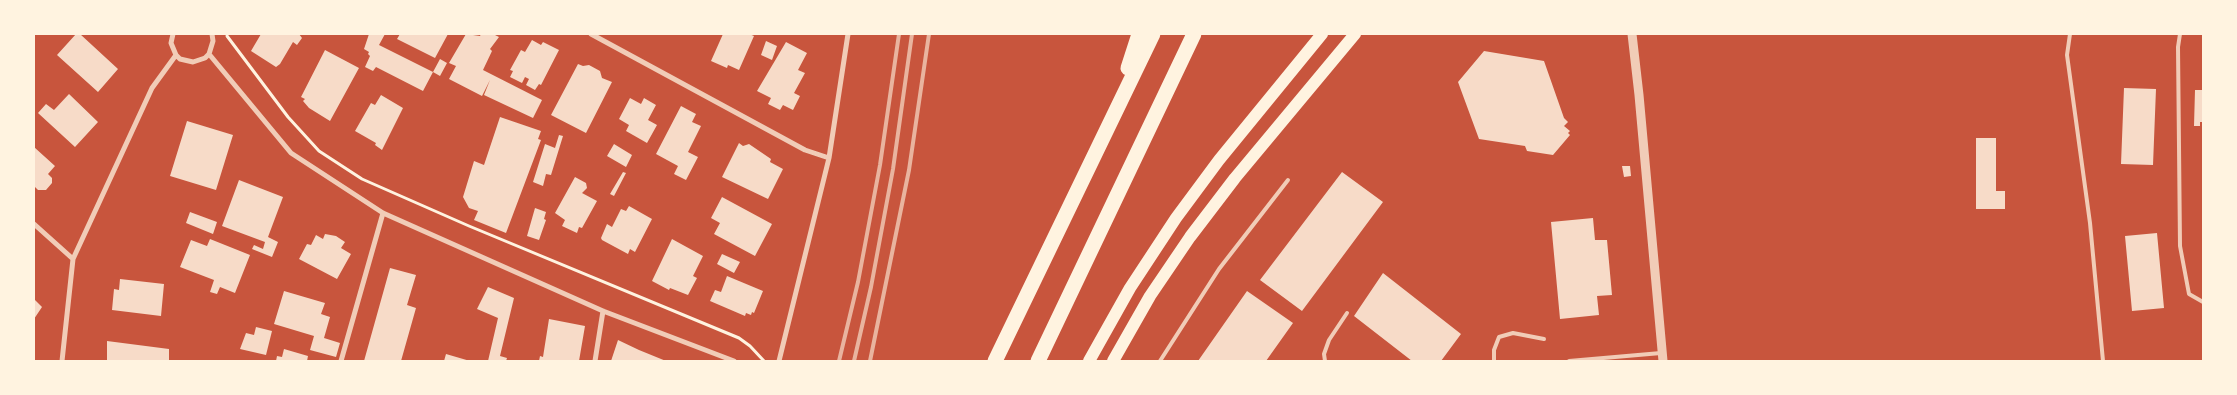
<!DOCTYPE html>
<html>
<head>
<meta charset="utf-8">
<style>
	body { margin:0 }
	#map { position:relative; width:2237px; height:395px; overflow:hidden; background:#c8553d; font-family:Overpass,sans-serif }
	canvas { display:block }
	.frame { position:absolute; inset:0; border:35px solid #fff3e0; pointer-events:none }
</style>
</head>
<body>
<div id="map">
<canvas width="2237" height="395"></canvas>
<div class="frame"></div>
</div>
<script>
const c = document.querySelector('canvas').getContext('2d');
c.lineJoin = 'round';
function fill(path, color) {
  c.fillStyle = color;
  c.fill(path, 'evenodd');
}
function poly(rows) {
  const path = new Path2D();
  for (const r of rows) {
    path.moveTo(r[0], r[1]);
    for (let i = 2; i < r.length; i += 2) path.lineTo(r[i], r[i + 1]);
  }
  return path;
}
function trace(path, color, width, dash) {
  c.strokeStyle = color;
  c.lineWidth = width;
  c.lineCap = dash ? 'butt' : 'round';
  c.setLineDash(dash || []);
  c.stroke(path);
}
fill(poly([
	[76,34,80,34,118,69,98,92,57,55],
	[261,34,299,34,302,38,297,45,293,42,280,64,276,67,251,51],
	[369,34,385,34,379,45,433,72,423,91,376,67,373,71,365,67,370,56,368,54,369,52,364,49],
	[400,34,448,34,435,58,397,39],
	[466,34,480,36,481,34,493,34,499,37,490,49,492,51,483,70,542,100,533,118,484,95,490,80,482,96,449,79,456,66,449,63],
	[723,34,749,34,754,36,739,70,728,65,727,68,711,61],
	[532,40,541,45,543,42,559,50,541,85,539,84,535,90,526,85,529,79,525,77,522,83,510,77,513,71,510,70,521,50,525,52],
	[766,41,777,46,772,60,761,55],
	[786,42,807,53,798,70,805,73,794,93,800,96,793,110,783,105,780,110,768,104,771,98,757,91],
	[325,50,359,68,330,121,309,108,303,101,305,99,301,97],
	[1484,51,1544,61,1564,118,1568,122,1564,126,1570,131,1568,133,1570,135,1553,155,1527,151,1525,146,1479,139,1458,82],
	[440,59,447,63,440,76,433,72],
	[578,64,583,66,589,65,600,71,602,78,612,82,586,133,551,115],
	[2124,88,2156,89,2153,165,2121,164],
	[2195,90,2203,90,2203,122,2200,122,2200,126,2194,126],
	[69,94,98,122,75,147,38,113,46,104,54,110],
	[381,95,403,108,382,150,375,145,376,143,355,131,371,103,375,105],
	[630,98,641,104,644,98,656,105,648,120,657,125,647,143,626,131,629,125,619,119],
	[681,106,696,114,692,122,701,126,688,152,698,157,686,180,674,174,678,166,656,154],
	[500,117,541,131,538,139,541,140,506,233,474,220,478,211,469,208,463,197,474,161,484,165],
	[187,121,233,135,216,190,170,176],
	[559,135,563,136,551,175,546,174,543,186,533,182,545,144,555,148],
	[1976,138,1996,138,1996,191,2005,191,2005,209,1976,209],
	[739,143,743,146,749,144,771,159,770,162,783,169,768,199,722,177],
	[614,144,632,155,626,167,607,156],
	[34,147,55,166,48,174,52,178,52,183,46,190,38,190,34,186],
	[1622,166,1630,166,1631,176,1624,177],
	[623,172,626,173,614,196,610,194],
	[1342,172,1383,202,1302,311,1260,280],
	[575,177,586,183,587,188,582,193,597,201,582,228,579,227,577,233,562,226,565,220,555,213],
	[239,180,283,197,268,237,278,242,272,257,252,249,254,245,263,249,265,242,222,226],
	[722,197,772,224,755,256,714,234,720,223,711,218],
	[629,206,652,219,635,252,630,249,628,254,602,240,601,238,607,224,612,227,621,209,626,211],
	[535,208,546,212,544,219,546,220,539,240,527,236],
	[190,212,217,222,213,234,186,223],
	[1593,218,1595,240,1607,240,1612,295,1597,296,1599,315,1560,319,1551,222],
	[2157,233,2164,308,2132,311,2125,236],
	[325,234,336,236,345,242,341,248,351,254,337,279,299,259,307,244,311,245,316,235,323,239],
	[210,239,250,255,235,293,220,287,217,294,210,292,214,280,180,267,191,240,207,246],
	[672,239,703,256,693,276,697,278,688,295,670,288,669,290,652,281],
	[722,254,740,262,734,273,717,264],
	[390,268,416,275,407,305,416,308,401,361,364,361],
	[1383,273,1461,334,1441,361,1412,361,1354,316],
	[727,276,763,291,754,313,752,312,751,315,746,313,745,316,710,301,715,290,721,292],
	[120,279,164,284,161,316,112,310,114,289,119,290],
	[488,287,514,298,500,356,507,358,506,361,488,361,498,318,477,309],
	[284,291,325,303,321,314,330,317,324,338,340,343,336,357,310,350,314,336,274,324],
	[1247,291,1293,323,1266,361,1198,361],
	[34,299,42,307,34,319],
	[549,319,585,326,579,361,539,361,540,356,543,357],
	[256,327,272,331,266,355,240,349,246,333,254,335],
	[618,340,639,350,666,361,611,361],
	[107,341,169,349,169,361,107,361],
	[284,349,308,356,307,361,276,361,277,356,282,357],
	[446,354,470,361,444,361]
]), '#f7dbc8');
trace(poly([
	[227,36,288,117,319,151,362,179,469,226,739,338,750,346,764,361]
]), '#fff3e0', 3);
trace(poly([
	[2070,34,2067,55,2090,223,2103,361],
	[2180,34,2178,47,2180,246,2189,294,2203,302],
	[1160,361,1219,269,1288,180],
	[1325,361,1324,354,1329,340,1347,313],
	[1494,361,1494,350,1499,337,1513,333,1544,339],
	[1569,361,1661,353]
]), '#f1ccb7', 4);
trace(poly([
	[173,34,171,43,176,55,180,59,193,62,205,58,209,54,213,41,212,34],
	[591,34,805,150,829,158],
	[209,54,291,153,383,213,603,311,734,361],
	[34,224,73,259],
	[62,361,73,259,152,88,176,55],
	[341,361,383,213],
	[595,361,603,311],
	[779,361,829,158,848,34]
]), '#f1ccb7', 5);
trace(poly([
	[1632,34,1639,95,1663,361]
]), '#f1ccb7', 9);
trace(poly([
	[1089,361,1130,288,1176,218,1219,160,1322,34],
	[1113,361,1150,296,1190,237,1235,178,1355,34]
]), '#fff3e0', 12);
trace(poly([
	[1128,68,1139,34],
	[995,361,1153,34],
	[1038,361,1194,34]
]), '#fff3e0', 15);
trace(poly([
	[839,361,858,282,880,165,899,34],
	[854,361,871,287,893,169,912,34],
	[870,361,909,170,929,34]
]), '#e9b49f', 4);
</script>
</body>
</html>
